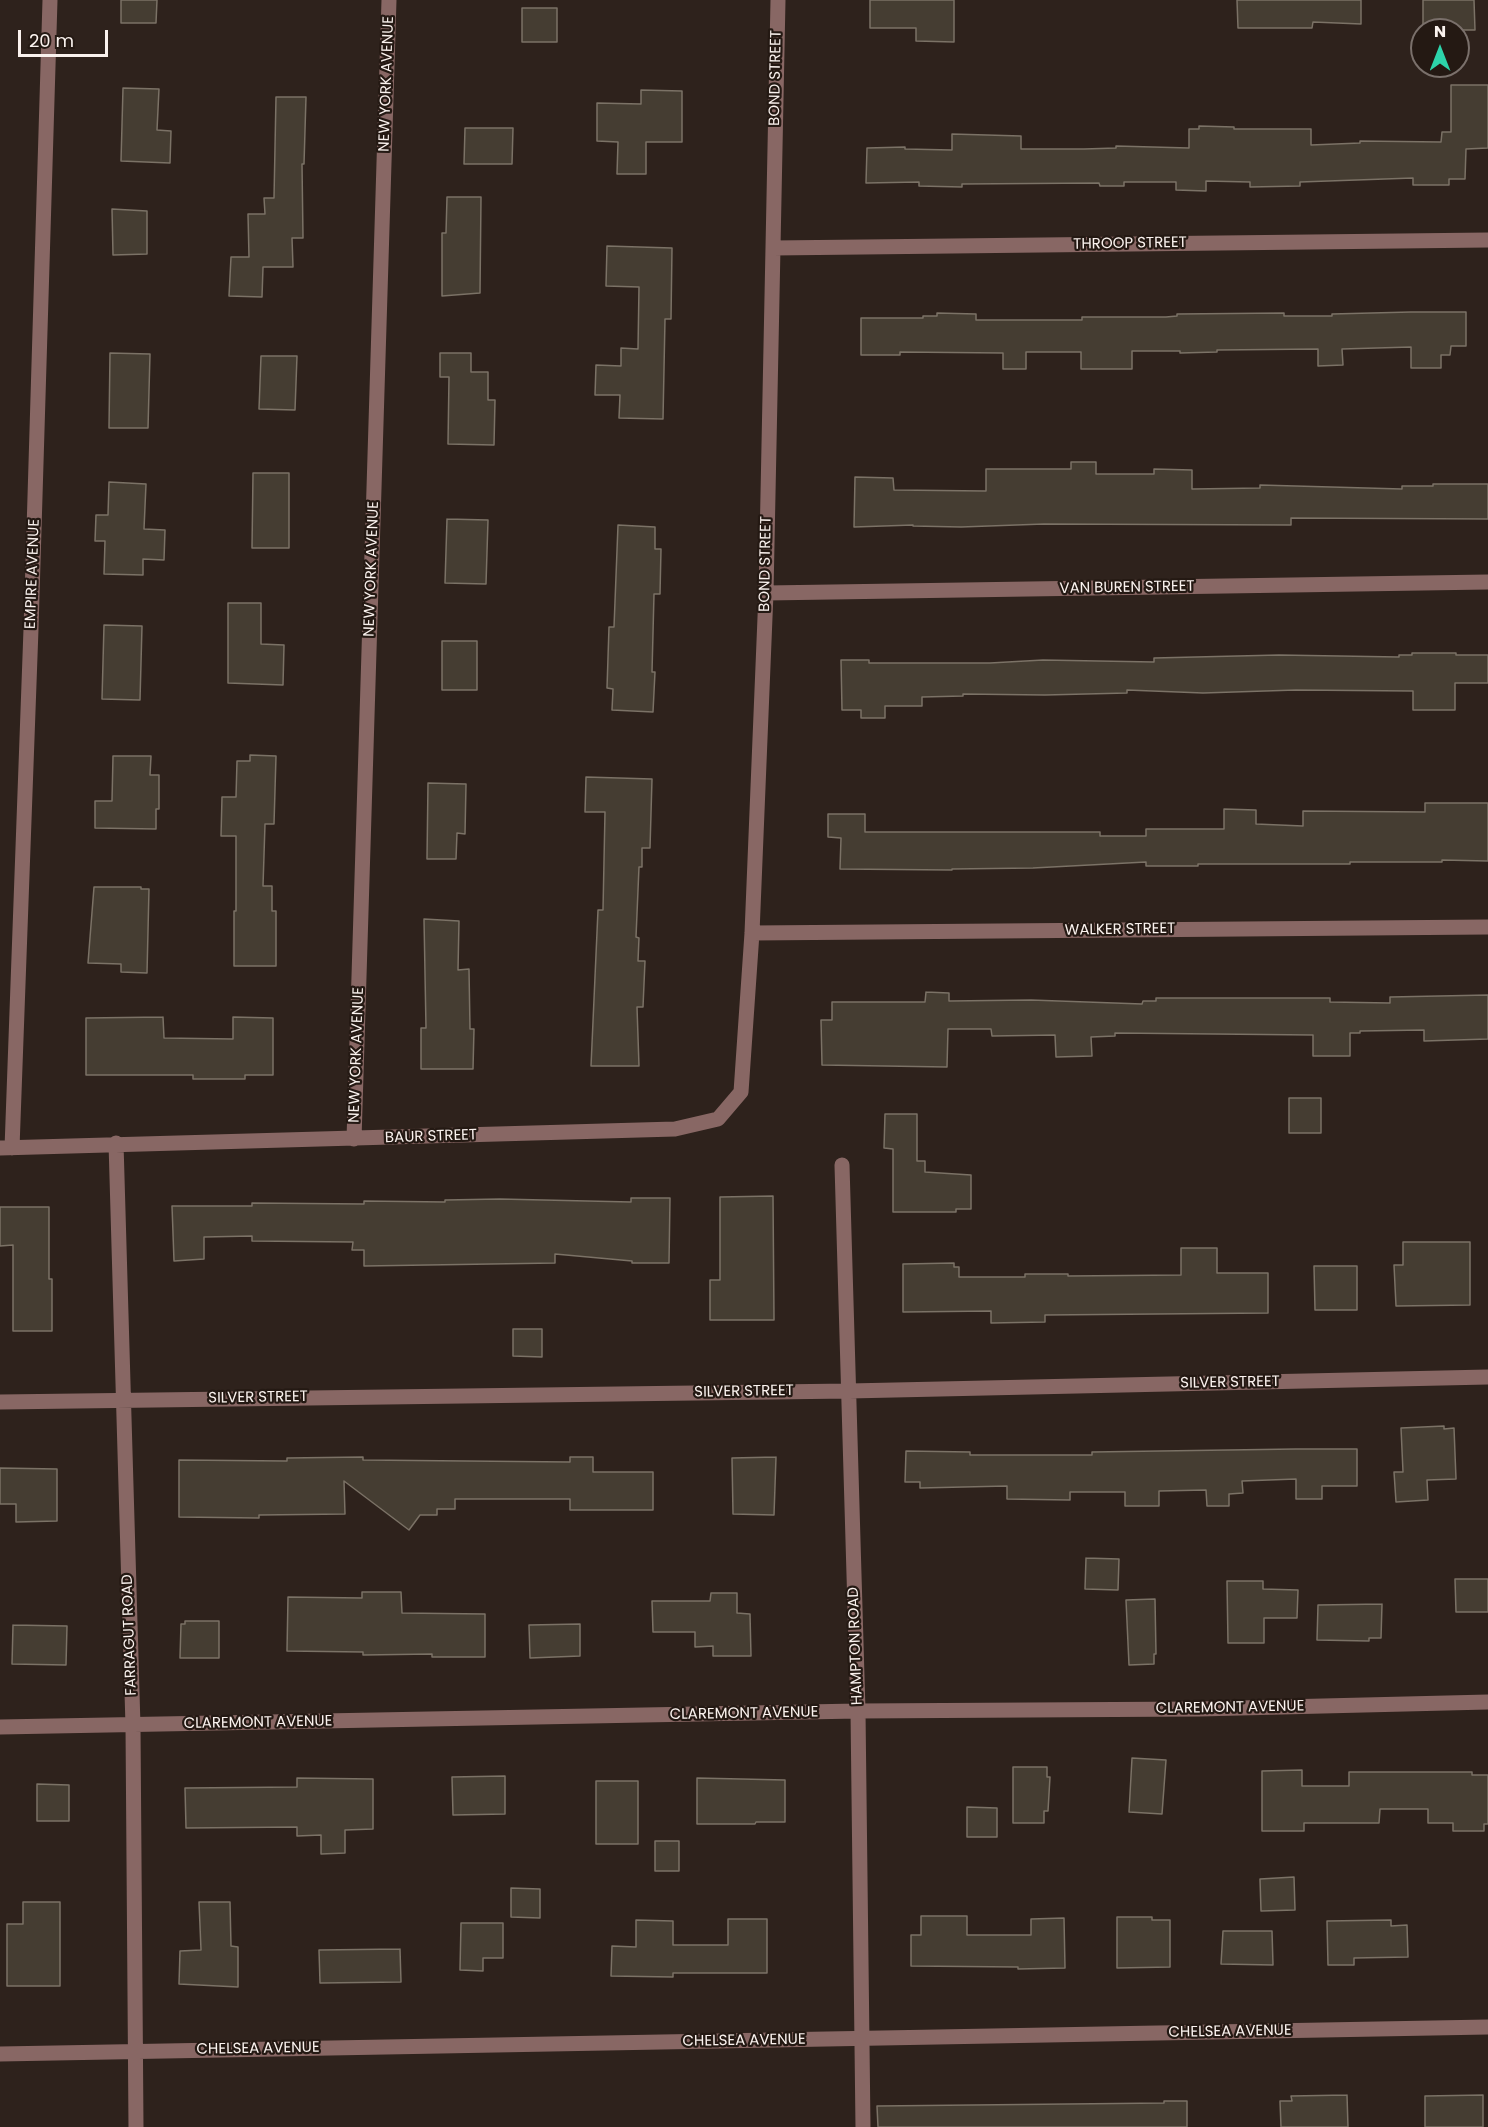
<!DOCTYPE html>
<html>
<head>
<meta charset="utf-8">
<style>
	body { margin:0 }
	#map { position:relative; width:1488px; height:2127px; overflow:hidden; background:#2e221c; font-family:Poppins,sans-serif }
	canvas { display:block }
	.north { position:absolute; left:1410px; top:18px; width:60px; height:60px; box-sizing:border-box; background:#241913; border:2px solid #7a706b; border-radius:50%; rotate:0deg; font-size:16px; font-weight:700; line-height:24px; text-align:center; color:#faf2ee }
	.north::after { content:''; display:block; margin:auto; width:21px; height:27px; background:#2dd4ab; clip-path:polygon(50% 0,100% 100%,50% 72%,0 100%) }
	.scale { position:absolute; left:18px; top:30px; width:90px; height:27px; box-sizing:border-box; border:3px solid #faf2ee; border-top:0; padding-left:8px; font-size:18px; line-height:21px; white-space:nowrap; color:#faf2ee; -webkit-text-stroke:4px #241913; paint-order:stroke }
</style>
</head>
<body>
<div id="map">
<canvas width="1488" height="2127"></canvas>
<div class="north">N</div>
<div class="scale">20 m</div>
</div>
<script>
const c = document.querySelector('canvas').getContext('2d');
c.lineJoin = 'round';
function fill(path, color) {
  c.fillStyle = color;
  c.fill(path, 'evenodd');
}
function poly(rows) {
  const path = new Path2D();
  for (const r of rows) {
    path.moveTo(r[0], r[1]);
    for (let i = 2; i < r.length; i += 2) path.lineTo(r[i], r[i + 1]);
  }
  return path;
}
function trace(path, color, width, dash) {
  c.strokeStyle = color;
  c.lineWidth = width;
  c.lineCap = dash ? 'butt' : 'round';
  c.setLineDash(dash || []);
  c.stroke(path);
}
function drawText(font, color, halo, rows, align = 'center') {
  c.font = font + ' Poppins,sans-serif';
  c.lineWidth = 4.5;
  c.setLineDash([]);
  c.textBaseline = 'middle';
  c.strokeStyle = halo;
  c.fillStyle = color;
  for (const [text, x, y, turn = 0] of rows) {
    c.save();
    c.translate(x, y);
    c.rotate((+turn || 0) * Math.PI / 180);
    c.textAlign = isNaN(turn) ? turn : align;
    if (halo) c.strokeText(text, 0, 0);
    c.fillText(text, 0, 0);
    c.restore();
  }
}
const building = poly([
	[121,0,157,0,156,23,121,23,121,0],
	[870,0,954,0,954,42,916,41,916,28,870,28,870,0],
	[1237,0,1361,0,1361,24,1313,22,1312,28,1238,28,1237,0],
	[1423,0,1474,0,1475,30,1423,30,1423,0],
	[522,8,557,8,557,42,522,42,522,8],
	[1451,85,1488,85,1488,148,1466,149,1465,179,1449,179,1449,185,1413,185,1413,178,1300,182,1300,186,1250,187,1250,182,1206,181,1206,191,1176,190,1176,182,1124,182,1124,186,1100,186,1099,183,962,184,962,187,919,186,919,182,866,183,867,148,905,147,905,149,952,150,952,134,1021,136,1021,149,1084,149,1116,148,1116,146,1189,148,1189,129,1199,129,1199,126,1234,127,1234,129,1311,129,1311,145,1360,143,1360,141,1441,142,1442,132,1451,132,1451,85],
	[123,88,159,89,157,130,171,131,170,163,121,161,123,88],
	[641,90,682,91,682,142,646,142,646,174,617,174,618,142,597,141,597,103,641,104,641,90],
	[276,97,306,97,304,164,302,164,303,238,292,238,293,267,263,267,262,297,229,296,231,257,249,257,248,214,265,214,264,198,274,198,276,97],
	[465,128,513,128,512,164,464,164,465,128],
	[447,197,481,197,480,293,442,296,442,233,446,233,447,197],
	[112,209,147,211,147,254,113,255,112,209],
	[607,246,672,248,671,319,665,319,663,419,619,418,620,395,595,395,596,365,621,366,621,348,638,349,639,287,606,286,607,246],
	[1411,312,1466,312,1466,346,1451,346,1450,355,1441,355,1441,368,1411,368,1411,347,1342,349,1343,365,1318,366,1318,349,1217,350,1217,352,1180,353,1180,351,1132,351,1132,369,1081,369,1081,352,1026,352,1026,369,1003,369,1003,353,900,352,900,355,861,355,861,318,923,318,923,316,937,316,937,313,976,314,976,320,1082,320,1082,317,1166,317,1177,316,1177,314,1284,313,1284,316,1332,316,1332,314,1411,312],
	[110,353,150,354,148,428,109,428,110,353],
	[440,353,471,353,471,372,488,372,488,400,495,400,494,445,448,444,449,377,440,377,440,353],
	[261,356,297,356,295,410,259,409,261,356],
	[1071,462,1096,462,1096,474,1154,474,1154,469,1192,470,1192,489,1260,488,1260,485,1402,489,1402,486,1433,486,1433,484,1488,484,1488,519,1291,518,1291,525,1044,524,961,527,913,526,913,525,854,527,855,477,893,478,894,490,986,491,986,469,1071,469,1071,462],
	[253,473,289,473,289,548,252,548,253,473],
	[109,482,146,484,144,529,165,530,164,560,143,559,143,575,104,574,105,541,95,541,96,515,108,515,109,482],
	[447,519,488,520,486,584,445,583,447,519],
	[618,525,655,527,655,549,661,549,660,594,654,594,652,672,655,672,653,712,612,710,613,689,607,688,609,627,614,627,618,525],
	[228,603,261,603,261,644,284,645,283,685,228,683,228,603],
	[104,625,142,626,140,700,102,699,104,625],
	[442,641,477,641,477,690,442,690,442,641],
	[1412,653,1456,653,1456,655,1488,655,1488,683,1455,683,1455,710,1413,710,1413,691,1296,690,1203,693,1127,690,1127,693,1045,695,963,694,963,696,922,697,922,706,885,706,885,718,861,718,861,710,842,710,841,660,869,660,869,663,990,663,1043,660,1154,662,1154,658,1279,655,1399,657,1399,655,1412,655,1412,653],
	[250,755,276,756,274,824,265,824,263,886,272,886,272,911,276,911,276,966,234,966,234,911,236,911,236,836,221,836,222,797,236,797,237,761,250,761,250,755],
	[113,756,151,756,150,775,159,775,159,809,156,809,156,829,95,828,95,801,112,801,113,756],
	[586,777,652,779,650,848,642,848,642,867,639,867,636,937,639,938,638,961,645,961,643,1007,637,1007,639,1066,591,1066,598,910,603,910,605,812,585,812,586,777],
	[428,783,466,784,465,834,457,833,456,859,427,859,428,783],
	[1425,803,1488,803,1488,861,1442,860,1442,862,1350,862,1350,864,1198,864,1198,866,1146,866,1146,862,1033,868,952,869,952,870,840,869,841,838,828,837,828,814,865,814,865,832,1100,832,1100,836,1146,836,1146,829,1224,829,1224,809,1256,810,1256,824,1303,826,1303,811,1425,812,1425,803],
	[94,887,141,887,141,889,149,889,147,973,121,972,121,964,88,963,94,887],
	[424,919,459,921,458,970,469,969,470,1029,474,1029,473,1069,421,1069,421,1028,426,1028,424,919],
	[926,992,949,993,949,1001,1031,1000,1142,1004,1143,1001,1156,1001,1156,998,1330,998,1330,1002,1390,1003,1390,997,1488,995,1488,1039,1424,1041,1424,1030,1360,1031,1360,1033,1350,1033,1350,1056,1313,1056,1313,1035,1115,1033,1115,1036,1091,1037,1092,1056,1056,1057,1055,1035,992,1036,991,1029,948,1029,947,1067,822,1065,821,1020,832,1020,832,1002,925,1002,926,992],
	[163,1017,164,1038,233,1039,233,1017,273,1018,273,1075,245,1075,245,1079,193,1079,193,1075,86,1075,86,1018,163,1017],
	[1289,1098,1321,1098,1321,1133,1289,1133,1289,1098],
	[885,1114,917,1114,917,1161,925,1161,925,1172,971,1175,971,1209,956,1209,956,1212,893,1212,893,1149,884,1148,885,1114],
	[773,1196,774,1320,710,1320,710,1280,720,1280,720,1197,773,1196],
	[631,1198,670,1198,669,1263,632,1263,632,1261,555,1254,555,1263,364,1266,364,1250,352,1250,353,1242,252,1241,252,1236,204,1237,204,1259,174,1261,172,1206,252,1206,252,1203,364,1204,364,1201,445,1202,445,1200,500,1199,631,1202,631,1198],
	[0,1207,49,1207,49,1279,52,1279,52,1331,13,1331,13,1245,0,1246,0,1207],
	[1403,1242,1470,1242,1470,1305,1396,1306,1394,1265,1403,1265,1403,1242],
	[1181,1248,1217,1248,1217,1273,1268,1273,1268,1313,1045,1315,1045,1322,991,1323,991,1311,903,1312,903,1264,954,1263,954,1267,959,1267,959,1277,1025,1277,1025,1274,1068,1274,1068,1276,1181,1275,1181,1248],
	[1314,1266,1357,1266,1357,1310,1315,1310,1314,1266],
	[513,1329,542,1329,542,1357,513,1356,513,1329],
	[1444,1426,1444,1429,1454,1428,1456,1479,1427,1480,1428,1500,1396,1502,1394,1472,1403,1472,1401,1428,1444,1426],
	[1296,1449,1357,1449,1357,1486,1322,1486,1322,1499,1296,1499,1296,1479,1242,1481,1243,1493,1229,1494,1229,1506,1207,1506,1206,1490,1159,1491,1159,1506,1125,1506,1125,1492,1070,1492,1070,1500,1007,1499,1007,1486,920,1488,920,1482,905,1482,906,1451,970,1452,970,1455,1092,1455,1092,1452,1296,1449],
	[363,1457,363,1460,570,1462,570,1457,593,1457,593,1472,653,1472,653,1510,570,1510,570,1499,455,1499,455,1509,437,1509,437,1515,420,1515,409,1530,344,1481,345,1514,259,1515,259,1518,179,1517,179,1460,287,1461,287,1458,363,1457],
	[776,1457,774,1515,733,1514,732,1458,776,1457],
	[0,1468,57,1469,57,1521,16,1522,16,1504,0,1504,0,1468],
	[1086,1558,1119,1559,1118,1590,1085,1589,1086,1558],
	[1455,1579,1488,1579,1488,1612,1456,1612,1455,1579],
	[1227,1581,1263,1581,1263,1589,1298,1590,1297,1618,1264,1618,1264,1643,1228,1643,1227,1581],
	[362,1592,401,1592,402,1613,485,1614,485,1657,432,1657,432,1654,363,1655,363,1652,287,1651,288,1597,362,1598,362,1592],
	[711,1593,737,1593,737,1613,750,1614,751,1656,713,1656,713,1646,695,1647,695,1632,653,1632,652,1601,710,1601,711,1593],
	[1155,1599,1156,1654,1154,1654,1154,1664,1129,1665,1126,1600,1155,1599],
	[1382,1604,1381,1638,1369,1638,1369,1641,1317,1640,1318,1605,1382,1604],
	[185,1621,219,1621,219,1658,180,1658,181,1624,185,1624,185,1621],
	[580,1624,580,1656,530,1658,529,1625,580,1624],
	[13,1625,67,1626,66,1665,12,1664,13,1625],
	[1132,1758,1166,1760,1162,1814,1129,1812,1132,1758],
	[1013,1767,1047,1767,1047,1777,1050,1777,1048,1811,1044,1811,1044,1823,1013,1823,1013,1767],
	[1302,1770,1302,1786,1349,1786,1349,1772,1472,1772,1472,1775,1488,1775,1488,1824,1484,1824,1484,1831,1453,1831,1453,1823,1428,1823,1428,1809,1380,1809,1379,1823,1304,1823,1304,1831,1262,1831,1262,1771,1302,1770],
	[505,1776,505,1814,453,1815,452,1777,505,1776],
	[297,1778,373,1779,373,1829,345,1830,345,1853,321,1854,321,1835,297,1836,297,1827,186,1828,185,1788,297,1787,297,1778],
	[697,1778,785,1780,785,1822,756,1822,755,1824,697,1824,697,1778],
	[596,1781,638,1781,638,1844,596,1844,596,1781],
	[37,1784,69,1785,69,1821,37,1821,37,1784],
	[967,1807,997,1808,997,1837,967,1837,967,1807],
	[655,1841,679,1841,679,1871,655,1871,655,1841],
	[1294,1877,1295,1910,1261,1911,1260,1879,1294,1877],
	[511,1888,540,1889,540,1918,511,1917,511,1888],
	[23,1902,60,1902,60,1986,7,1986,7,1924,23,1924,23,1902],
	[199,1902,230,1902,231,1946,238,1947,238,1987,179,1984,180,1951,201,1950,199,1902],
	[921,1916,967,1916,967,1935,1031,1935,1031,1919,1064,1918,1065,1968,1018,1969,1018,1967,911,1966,911,1935,921,1935,921,1916],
	[1117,1917,1152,1917,1152,1920,1170,1920,1170,1967,1117,1968,1117,1917],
	[728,1919,767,1919,767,1973,673,1973,673,1977,611,1976,612,1946,636,1947,636,1920,673,1921,673,1945,728,1945,728,1919],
	[1391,1920,1391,1926,1407,1925,1408,1957,1354,1958,1354,1965,1328,1965,1327,1921,1391,1920],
	[461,1923,503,1923,503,1958,483,1958,483,1971,460,1970,461,1923],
	[1223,1931,1272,1931,1273,1965,1221,1964,1223,1931],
	[400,1949,401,1982,320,1983,319,1950,400,1949],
	[1347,2095,1348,2127,1281,2127,1280,2101,1292,2101,1291,2096,1347,2095],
	[1483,2095,1483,2127,1425,2127,1425,2096,1483,2095],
	[1164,2101,1187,2101,1187,2127,878,2127,877,2106,1164,2103,1164,2101]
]);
fill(building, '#453d32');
trace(building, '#7b7266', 1.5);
trace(poly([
	[773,248,1488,240],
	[766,593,1488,582],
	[752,933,1488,927],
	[354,1139,389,0],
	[116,1143,133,1726,136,2127],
	[0,1148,675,1129,718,1119,741,1092,752,933,766,593,778,0],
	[12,1148,31,629,50,0],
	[842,1165,858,1711,863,2127],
	[0,1402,849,1391,1488,1377],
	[0,1727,858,1711,1199,1709,1488,1702],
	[0,2054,1488,2027]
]), '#886764', 15);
drawText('15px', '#faf2ee', '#241913', [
	["BOND STREET",776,78,-89],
	["NEW YORK AVENUE",387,84,-88],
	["THROOP STREET",1130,244,-1],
	["BOND STREET",766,564,-89],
	["NEW YORK AVENUE",372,569,-88],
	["EMPIRE AVENUE",33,574,-88],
	["VAN BUREN STREET",1127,588,-1],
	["WALKER STREET",1120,930,-1],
	["NEW YORK AVENUE",357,1055,-88],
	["BAUR STREET",431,1137,-2],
	["SILVER STREET",1230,1383,-1],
	["SILVER STREET",744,1392,-1],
	["SILVER STREET",258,1398,-1],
	["FARRAGUT ROAD",130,1635,-92],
	["HAMPTON ROAD",856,1646,-92],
	["CLAREMONT AVENUE",1230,1708,-1],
	["CLAREMONT AVENUE",744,1714,-1],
	["CLAREMONT AVENUE",258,1723,-1],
	["CHELSEA AVENUE",1230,2032,-1],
	["CHELSEA AVENUE",744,2041,-1],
	["CHELSEA AVENUE",258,2049,-1]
]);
</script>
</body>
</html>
